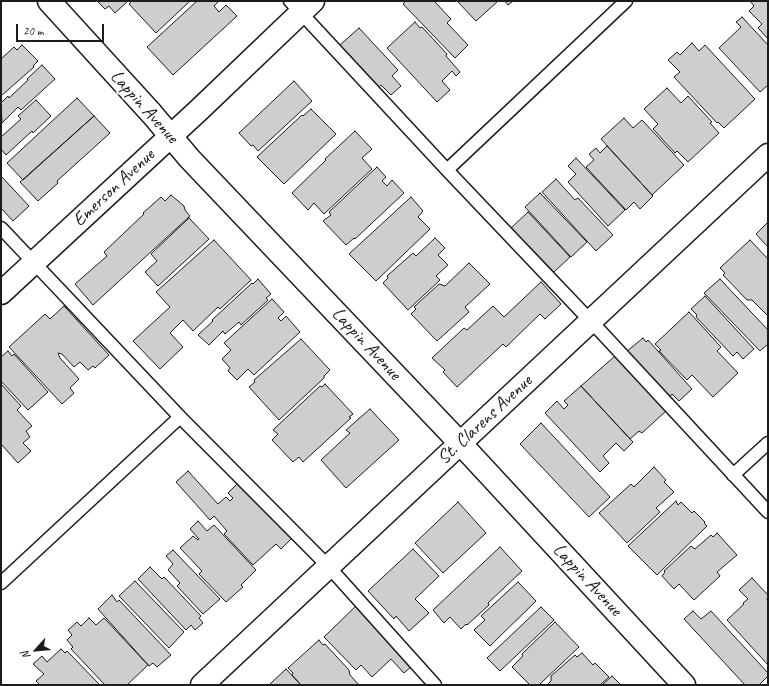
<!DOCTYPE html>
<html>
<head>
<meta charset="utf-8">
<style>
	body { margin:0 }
	#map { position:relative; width:769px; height:686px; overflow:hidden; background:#fff; font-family:Caveat,sans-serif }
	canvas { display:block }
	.frame { position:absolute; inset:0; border:2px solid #1c1c1c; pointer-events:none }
	.north { position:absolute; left:16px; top:630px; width:40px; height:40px; -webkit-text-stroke:3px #fff; paint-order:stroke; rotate:243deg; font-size:11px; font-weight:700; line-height:16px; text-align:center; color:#1c1c1c }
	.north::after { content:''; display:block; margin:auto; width:14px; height:18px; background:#1c1c1c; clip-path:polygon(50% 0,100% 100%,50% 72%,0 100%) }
	.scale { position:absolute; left:16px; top:24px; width:88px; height:18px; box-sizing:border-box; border:2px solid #1c1c1c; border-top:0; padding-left:5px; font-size:12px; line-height:14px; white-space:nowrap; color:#1c1c1c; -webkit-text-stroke:3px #fff; paint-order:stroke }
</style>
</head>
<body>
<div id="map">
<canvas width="769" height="686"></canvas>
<div class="frame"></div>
<div class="north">N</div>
<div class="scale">20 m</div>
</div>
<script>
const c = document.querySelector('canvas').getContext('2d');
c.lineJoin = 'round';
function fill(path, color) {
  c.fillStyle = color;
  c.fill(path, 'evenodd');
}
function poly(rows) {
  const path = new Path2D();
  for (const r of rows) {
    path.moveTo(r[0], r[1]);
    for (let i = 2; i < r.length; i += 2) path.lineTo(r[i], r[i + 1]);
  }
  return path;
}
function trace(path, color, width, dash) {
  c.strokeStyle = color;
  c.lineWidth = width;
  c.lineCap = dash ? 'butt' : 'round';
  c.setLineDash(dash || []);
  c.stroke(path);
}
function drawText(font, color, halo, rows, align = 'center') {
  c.font = font + ' Caveat,sans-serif';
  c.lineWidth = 4;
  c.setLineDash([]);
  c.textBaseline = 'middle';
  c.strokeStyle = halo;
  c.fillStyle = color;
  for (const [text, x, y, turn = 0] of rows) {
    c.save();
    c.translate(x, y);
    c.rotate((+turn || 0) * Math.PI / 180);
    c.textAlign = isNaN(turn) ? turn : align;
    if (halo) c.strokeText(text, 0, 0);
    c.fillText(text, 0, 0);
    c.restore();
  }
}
const building = poly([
	[97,1,128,1,115,13,109,6,105,9,97,1],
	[132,1,190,1,156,33,129,4,132,1],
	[197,1,219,1,214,6,219,12,226,5,237,16,173,75,147,47,197,1],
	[406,1,434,1,451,19,447,23,468,45,455,58,403,4,406,1],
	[457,1,496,1,497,2,476,21,457,1],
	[505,1,513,1,508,5,505,1],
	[750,1,768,1,768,39,758,28,762,24,749,11,754,6,750,1],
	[742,17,768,45,768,85,760,92,719,48,741,27,736,22,742,17],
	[415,22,420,28,422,27,447,54,446,56,460,72,456,76,452,71,442,81,450,90,437,102,387,48,415,22],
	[359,28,398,70,392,76,401,86,391,95,381,85,379,87,340,45,359,28],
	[692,43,699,51,705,45,755,99,724,128,718,122,717,123,674,77,680,72,668,60,677,52,680,55,692,43],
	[22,45,38,61,33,66,34,67,1,96,1,59,14,47,17,50,22,45],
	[42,65,55,79,21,110,18,107,2,123,1,103,8,96,9,98,28,80,27,79,42,65],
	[294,81,312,101,258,151,253,145,251,146,239,133,294,81],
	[667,88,681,103,688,96,712,122,710,123,719,133,688,162,677,151,675,153,653,129,658,124,644,109,667,88],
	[77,98,94,116,23,180,7,163,77,98],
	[36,100,51,116,33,133,32,131,6,155,1,149,1,137,21,119,18,116,36,100],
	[311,109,336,134,284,184,257,157,302,115,303,116,311,109],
	[94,116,110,133,57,181,58,183,38,201,20,182,94,116],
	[624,118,633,128,642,120,684,165,652,195,601,139,624,118],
	[355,131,372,149,362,158,372,169,324,214,314,203,308,210,292,193,326,160,325,159,355,131],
	[607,146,653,196,640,209,634,202,626,210,586,167,594,160,589,154,596,148,600,153,607,146],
	[576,158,625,210,608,226,568,182,576,174,568,166,576,158],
	[377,167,386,177,382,181,387,186,392,180,404,193,355,239,354,238,346,245,323,221,331,215,329,212,377,167],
	[1,176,29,206,13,221,1,208,1,176],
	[556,179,575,200,578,198,613,235,596,251,542,192,556,179],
	[540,193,587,242,571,257,525,207,540,193],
	[171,195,184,206,185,210,190,216,93,305,75,284,107,256,104,252,144,214,143,213,161,197,165,201,171,195],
	[411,197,423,211,418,217,430,229,376,281,349,254,411,197],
	[528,212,570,257,554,272,511,228,528,212],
	[189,218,209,239,158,286,145,272,157,261,151,254,189,218],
	[768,222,768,247,756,234,768,222],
	[435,238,445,248,438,255,448,265,436,276,440,280,408,310,383,283,388,278,387,276,413,253,416,256,435,238],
	[214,240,251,280,220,309,218,307,193,331,183,320,170,333,183,347,160,369,133,341,170,307,156,292,214,240],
	[750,240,768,259,768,314,767,315,752,300,747,300,723,275,725,273,720,268,750,240],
	[469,263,490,284,465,307,469,312,437,341,411,314,416,309,414,307,439,284,445,286,469,263],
	[258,279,271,294,266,298,268,300,241,325,239,322,225,334,223,331,209,345,198,335,213,321,212,320,252,283,253,284,258,279],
	[720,279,768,330,768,344,760,351,704,293,720,279],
	[541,282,561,304,545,319,540,314,506,347,503,344,457,387,443,372,445,370,432,358,464,328,467,330,493,306,504,317,541,282],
	[705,296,754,349,743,359,737,352,733,356,696,317,697,315,691,309,705,296],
	[272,299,284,312,278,318,281,321,286,316,300,332,254,375,248,369,237,380,228,371,230,368,222,359,231,350,224,343,272,299],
	[64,306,109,355,95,368,93,366,88,370,80,362,74,367,62,354,58,353,60,358,79,379,70,388,74,393,62,404,9,347,45,314,50,319,64,306],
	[689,312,721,347,717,351,738,373,713,397,692,375,687,380,659,351,661,350,655,344,689,312],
	[643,338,646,342,648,340,692,389,679,401,672,394,669,398,626,352,643,338],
	[301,339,330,370,324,376,324,378,279,420,249,387,255,382,254,380,301,339],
	[8,351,12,356,14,354,48,392,28,410,1,381,1,357,8,351],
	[615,356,666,411,642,433,639,431,630,439,581,386,615,356],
	[1,384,21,406,17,410,32,426,26,431,30,437,23,443,31,451,18,463,1,444,1,384],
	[325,384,353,414,349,417,351,418,303,462,299,457,293,462,272,440,278,434,273,430,320,386,322,387,325,384],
	[581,386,633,442,624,451,616,443,603,456,609,463,600,472,545,413,557,401,564,409,568,405,564,401,581,386],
	[370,409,399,440,346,488,321,460,350,433,346,430,370,409],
	[541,423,610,497,589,517,520,444,541,423],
	[654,467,666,480,664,482,674,492,656,508,660,512,627,543,599,513,631,484,634,487,654,467],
	[188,471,218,504,226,497,230,501,233,498,228,493,240,481,293,537,281,549,276,544,253,565,224,534,227,531,214,516,210,520,176,482,188,471],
	[676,501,678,505,681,502,692,513,694,511,705,522,704,523,707,526,657,575,628,546,676,501],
	[458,502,486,533,443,573,415,543,458,502],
	[198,521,207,531,214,525,256,570,241,585,243,587,226,602,199,574,202,571,180,548,193,536,198,540,199,539,190,529,198,521],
	[717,533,737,555,717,572,720,576,694,600,679,584,674,589,662,576,665,572,664,571,691,546,695,549,711,535,713,537,717,533],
	[500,547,522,571,488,603,489,605,467,625,466,624,461,629,450,617,444,623,433,610,500,547],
	[413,549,439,576,415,599,429,613,409,631,396,616,394,619,368,591,413,549],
	[173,550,220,599,203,614,177,586,180,583,168,570,173,564,166,556,173,550],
	[150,567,162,579,164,577,201,616,199,618,203,623,195,630,191,625,186,630,138,579,150,567],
	[752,578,768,595,767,600,768,601,768,665,727,620,744,604,743,603,748,599,739,590,752,578],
	[135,581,184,632,169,648,119,596,135,581],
	[518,582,536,601,490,646,474,630,485,620,481,616,518,582],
	[112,595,117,602,119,600,171,655,157,667,153,663,149,666,98,609,112,595],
	[357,605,413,665,404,673,391,659,372,677,361,665,356,670,324,637,357,605],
	[541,607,554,620,500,671,487,658,541,607],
	[693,611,701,619,711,611,768,673,768,676,759,685,745,685,684,619,693,611],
	[89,618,96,625,104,618,148,665,127,685,105,685,71,649,73,647,67,640,72,635,68,630,77,622,81,626,89,618],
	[555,622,579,647,539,685,530,685,512,667,523,656,522,654,555,622],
	[319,640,323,645,325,644,349,670,350,675,359,685,301,685,292,675,293,673,288,668,319,640],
	[61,649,65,653,67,651,100,685,40,685,36,681,44,674,33,664,42,656,47,662,61,649],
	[582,653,593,665,595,663,609,677,600,685,547,685,551,681,551,676,575,655,577,657,582,653],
	[286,669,301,685,269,685,286,669],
	[612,676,621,685,602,685,612,676]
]);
fill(building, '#cecece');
trace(building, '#1c1c1c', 1);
const service = poly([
	[290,1,447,170,602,333,768,512],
	[447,170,626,1],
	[1,228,180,417,329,567,435,685],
	[733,475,768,443],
	[1,583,180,417]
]);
const minor = poly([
	[49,1,152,114,189,158,460,443,684,685],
	[1,293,200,109,313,1],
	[202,685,768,155]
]);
trace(service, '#1c1c1c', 15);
trace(minor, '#1c1c1c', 25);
trace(service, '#fff', 12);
trace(minor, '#fff', 22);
drawText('19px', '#1c1c1c', '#fff', [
	["Lappin Avenue",144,107,48],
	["Emerson Avenue",114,188,-43],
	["Lappin Avenue",366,344,47],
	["St. Clarens Avenue",485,420,-43],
	["Lappin Avenue",587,580,47]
]);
</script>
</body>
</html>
